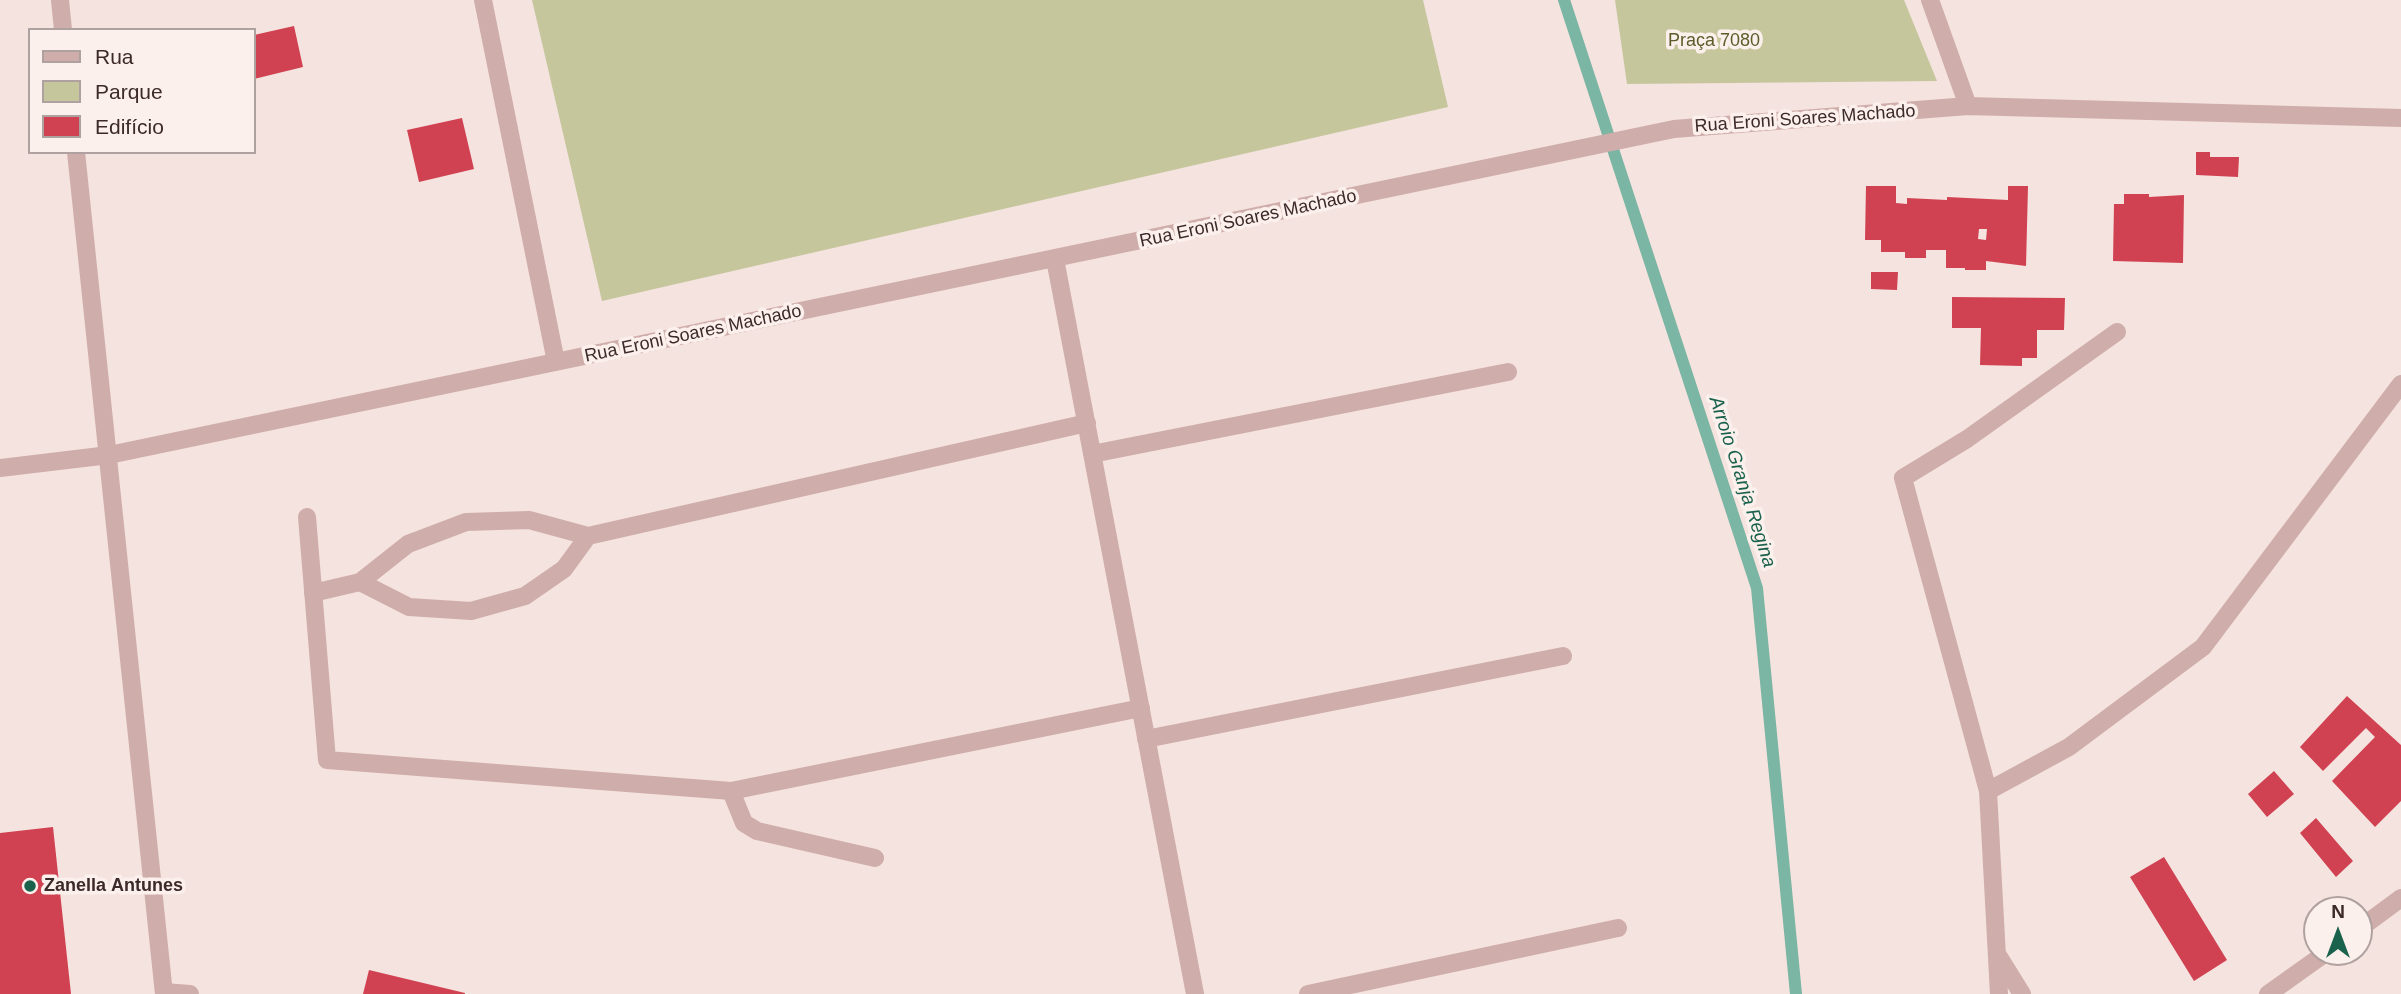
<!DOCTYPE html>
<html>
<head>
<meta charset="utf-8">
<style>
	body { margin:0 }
	#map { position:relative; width:2401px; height:994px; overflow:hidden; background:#f5e3df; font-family:Arial,sans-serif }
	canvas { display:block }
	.legend { position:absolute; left:28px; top:28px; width:228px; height:126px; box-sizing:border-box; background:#fcf0ed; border:2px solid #afa19f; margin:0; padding:9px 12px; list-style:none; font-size:21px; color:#3c2a2a }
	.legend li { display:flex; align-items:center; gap:14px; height:35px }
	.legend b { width:35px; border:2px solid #afa19f }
	.north { position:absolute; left:2303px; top:896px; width:70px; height:70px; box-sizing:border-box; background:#fcf0ed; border:2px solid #afa19f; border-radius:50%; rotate:0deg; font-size:19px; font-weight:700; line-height:28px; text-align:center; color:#3c2a2a }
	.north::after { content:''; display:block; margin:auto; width:24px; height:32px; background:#1b624d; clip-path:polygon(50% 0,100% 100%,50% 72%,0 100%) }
</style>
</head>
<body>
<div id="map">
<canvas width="2401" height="994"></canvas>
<ul class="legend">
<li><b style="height:9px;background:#cfadaa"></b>Rua</li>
<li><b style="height:19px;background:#c6c69d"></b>Parque</li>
<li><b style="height:19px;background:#d04252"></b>Edifício</li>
</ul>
<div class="north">N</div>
</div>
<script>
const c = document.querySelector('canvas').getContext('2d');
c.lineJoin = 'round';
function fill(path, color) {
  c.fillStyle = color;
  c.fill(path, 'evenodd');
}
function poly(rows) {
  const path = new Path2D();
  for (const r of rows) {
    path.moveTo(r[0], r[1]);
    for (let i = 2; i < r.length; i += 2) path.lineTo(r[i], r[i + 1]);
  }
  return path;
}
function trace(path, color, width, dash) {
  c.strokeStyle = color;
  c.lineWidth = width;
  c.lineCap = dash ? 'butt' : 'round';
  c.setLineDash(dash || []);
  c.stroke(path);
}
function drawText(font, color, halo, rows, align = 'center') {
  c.font = font + ' Arial,sans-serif';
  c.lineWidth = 7;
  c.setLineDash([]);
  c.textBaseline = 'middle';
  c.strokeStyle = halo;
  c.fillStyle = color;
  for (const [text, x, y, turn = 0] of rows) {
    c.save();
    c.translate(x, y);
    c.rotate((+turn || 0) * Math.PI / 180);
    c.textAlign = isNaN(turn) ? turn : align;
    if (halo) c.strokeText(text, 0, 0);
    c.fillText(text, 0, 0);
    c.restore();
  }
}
fill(poly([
	[532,0,1423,0,1448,107,602,301],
	[1615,0,1904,0,1937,81,1627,84]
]), '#c6c69d');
trace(poly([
	[1564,0,1757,588,1796,994]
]), '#7bb5a3', 12);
fill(poly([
	[294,26,303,67,254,79,254,35],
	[462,118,474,169,419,182,407,130],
	[2196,152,2210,152,2210,157,2239,157,2238,177,2196,175],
	[1866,186,1896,186,1896,203,1907,204,1907,198,1947,200,1947,197,2008,200,2008,186,2028,186,2026,266,1986,261,1986,270,1965,270,1965,268,1946,268,1946,250,1926,250,1926,258,1905,258,1905,252,1881,252,1881,240,1865,240],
	[1979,229,1987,229,1986,240,1978,239],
	[2124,194,2149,194,2149,197,2184,195,2183,263,2113,261,2114,204,2124,204],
	[1871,272,1898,272,1897,290,1871,289],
	[1952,297,2065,298,2064,330,2037,330,2037,358,2022,358,2022,366,1980,365,1981,328,1952,328],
	[2347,696,2401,745,2401,801,2375,827,2332,781,2375,737,2366,728,2323,771,2300,747],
	[2274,771,2294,794,2267,817,2248,794],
	[2316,818,2353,861,2336,877,2300,833],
	[53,827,71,994,0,994,0,833],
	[2164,857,2227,960,2194,981,2130,877],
	[369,970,465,993,465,994,363,994]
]), '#d04252');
trace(poly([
	[731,791,744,823,757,831,875,858],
	[1999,957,2022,994],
	[164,992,190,994]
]), '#cfadaa', 18);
trace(poly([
	[60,0,63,30],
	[483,0,556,362],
	[1930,0,1968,106],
	[76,152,164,994],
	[1055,259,1195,994],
	[1092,454,1508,372],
	[0,468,109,455,1674,129,1968,106,2401,118],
	[307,517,327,760,731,791,1141,708],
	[360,582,409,607,471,611,525,596,564,569,588,536],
	[313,593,360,582,408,544,466,522,529,520,588,536,1087,423],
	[1146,739,1563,656],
	[1988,791,2069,747,2203,647,2401,384],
	[1308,994,1618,928],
	[1999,994,1988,791,1903,478,1967,439,2117,332]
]), '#cfadaa', 18);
trace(poly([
	[2359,929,2401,898],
	[2268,994,2327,952]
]), '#cfadaa', 18);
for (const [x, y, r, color] of [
	[30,886,7,"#1b624d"]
]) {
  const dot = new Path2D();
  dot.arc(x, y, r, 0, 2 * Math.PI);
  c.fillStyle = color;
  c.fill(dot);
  trace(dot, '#fcf0ed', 2.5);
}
drawText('18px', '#5c5d2b', '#fcf0ed', [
	["Praça 7080",1714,41]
]);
drawText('18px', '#3c2a2a', '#fcf0ed', [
	["Rua Eroni Soares Machado",1805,119,-4],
	["Rua Eroni Soares Machado",1248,219,-12],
	["Rua Eroni Soares Machado",693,334,-12]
]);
drawText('bold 18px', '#3c2a2a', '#fcf0ed', [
	["Zanella Antunes",44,886]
], 'left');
drawText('italic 19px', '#1b624d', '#fcf0ed', [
	["Arroio Granja Regina",1742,482,72]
]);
</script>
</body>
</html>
